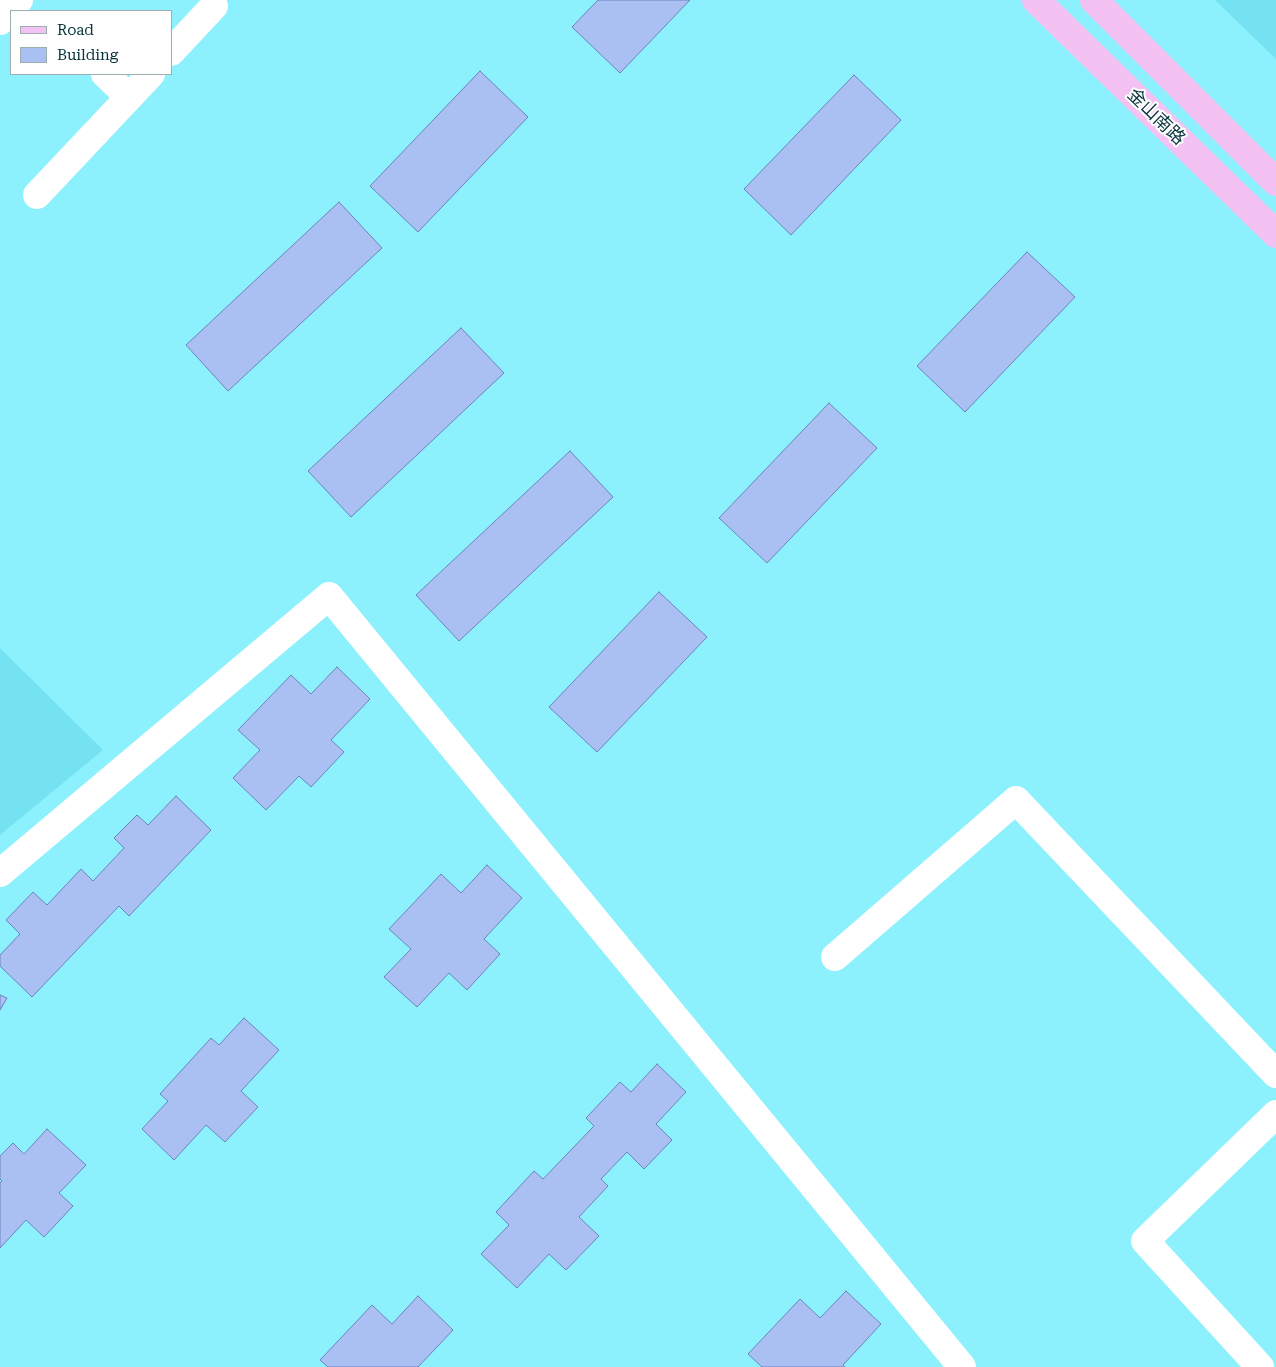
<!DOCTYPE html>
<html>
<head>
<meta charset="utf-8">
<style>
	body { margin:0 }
	#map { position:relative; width:1276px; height:1367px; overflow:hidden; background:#8df0fd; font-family:"Roboto Serif",serif }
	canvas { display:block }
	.legend { position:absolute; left:10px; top:10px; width:162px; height:65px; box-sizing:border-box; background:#fefefe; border:1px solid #9caeb0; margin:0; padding:6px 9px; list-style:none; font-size:15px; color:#08353b }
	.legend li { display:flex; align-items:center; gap:10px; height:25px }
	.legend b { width:25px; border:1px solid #9caeb0 }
</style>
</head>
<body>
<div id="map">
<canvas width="1276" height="1367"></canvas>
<ul class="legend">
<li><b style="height:6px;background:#f3c2f3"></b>Road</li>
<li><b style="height:14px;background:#aac0f3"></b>Building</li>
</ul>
</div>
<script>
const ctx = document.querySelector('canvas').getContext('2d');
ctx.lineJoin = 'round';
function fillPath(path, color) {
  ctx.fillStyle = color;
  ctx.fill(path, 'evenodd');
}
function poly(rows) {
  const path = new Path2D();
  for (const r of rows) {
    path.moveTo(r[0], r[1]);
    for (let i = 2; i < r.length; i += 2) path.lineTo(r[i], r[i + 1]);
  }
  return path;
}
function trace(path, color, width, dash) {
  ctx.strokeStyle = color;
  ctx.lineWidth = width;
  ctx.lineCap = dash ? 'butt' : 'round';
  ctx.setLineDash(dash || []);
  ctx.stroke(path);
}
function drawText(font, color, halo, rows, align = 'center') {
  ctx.font = font + ' "Roboto Serif","Noto Sans SC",serif';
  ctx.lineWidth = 4;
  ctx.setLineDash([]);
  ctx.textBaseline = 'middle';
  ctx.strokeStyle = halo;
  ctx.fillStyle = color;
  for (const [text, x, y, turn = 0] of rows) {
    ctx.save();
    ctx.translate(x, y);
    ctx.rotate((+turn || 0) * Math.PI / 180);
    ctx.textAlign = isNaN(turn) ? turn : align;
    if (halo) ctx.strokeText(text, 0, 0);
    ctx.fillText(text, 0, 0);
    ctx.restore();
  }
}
fillPath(poly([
	[1215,0,1276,0,1276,59],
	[0,648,103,750,0,835]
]), '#74e2f0');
const building = poly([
	[598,0,690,0,620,73,572,27,598,0],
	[480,71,528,117,418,232,370,186,480,71],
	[854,75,901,120,791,235,744,189,854,75],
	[339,202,382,248,228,391,186,345,339,202],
	[1027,252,1075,297,965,412,917,366,1027,252],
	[461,328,504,373,351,517,308,471,461,328],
	[829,403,877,448,767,563,719,518,829,403],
	[570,451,613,497,459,641,416,595,570,451],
	[659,592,707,637,597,752,549,707,659,592],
	[337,667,370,699,331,740,344,752,311,787,299,776,266,810,233,778,260,750,238,730,291,675,311,694,337,667],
	[176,796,211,830,129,916,119,906,32,997,0,966,0,955,20,934,6,920,33,892,47,905,81,869,93,881,124,848,114,838,137,815,148,825,176,796],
	[487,865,522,898,484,939,500,954,467,990,449,973,417,1007,384,977,411,949,389,929,441,874,461,893,487,865],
	[0,995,7,998,0,1010,0,995],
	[244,1018,279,1050,241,1091,258,1107,225,1142,206,1125,174,1160,142,1129,168,1101,160,1094,211,1038,219,1045,244,1018],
	[657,1064,686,1092,656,1124,672,1140,644,1169,627,1152,601,1179,608,1186,579,1217,599,1236,566,1270,549,1254,517,1288,481,1254,509,1225,496,1212,534,1171,543,1179,594,1126,586,1118,620,1082,631,1092,657,1064],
	[47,1129,86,1165,59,1193,73,1206,44,1237,26,1220,0,1248,0,1183,2,1181,0,1179,0,1156,13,1143,24,1154,47,1129],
	[846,1291,881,1324,843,1365,845,1367,762,1367,748,1354,800,1299,820,1318,846,1291],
	[418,1296,453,1330,418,1367,328,1367,320,1360,372,1305,392,1324,418,1296]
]);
fillPath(building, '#aac0f3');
trace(building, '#6b83be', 1);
trace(poly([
	[0,21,19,0],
	[171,52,214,6],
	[105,74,129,97],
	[37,195,151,74],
	[0,873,329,596,962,1367],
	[835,957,1016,800,1276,1074],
	[1260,1367,1145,1241,1276,1114]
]), '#fff', 28);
trace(poly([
	[1036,0,1276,234],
	[1094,0,1276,182]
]), '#f3c2f3', 28);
drawText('18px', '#08353b', '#fefefe', [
	["金山南路",1156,117,44]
]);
</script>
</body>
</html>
